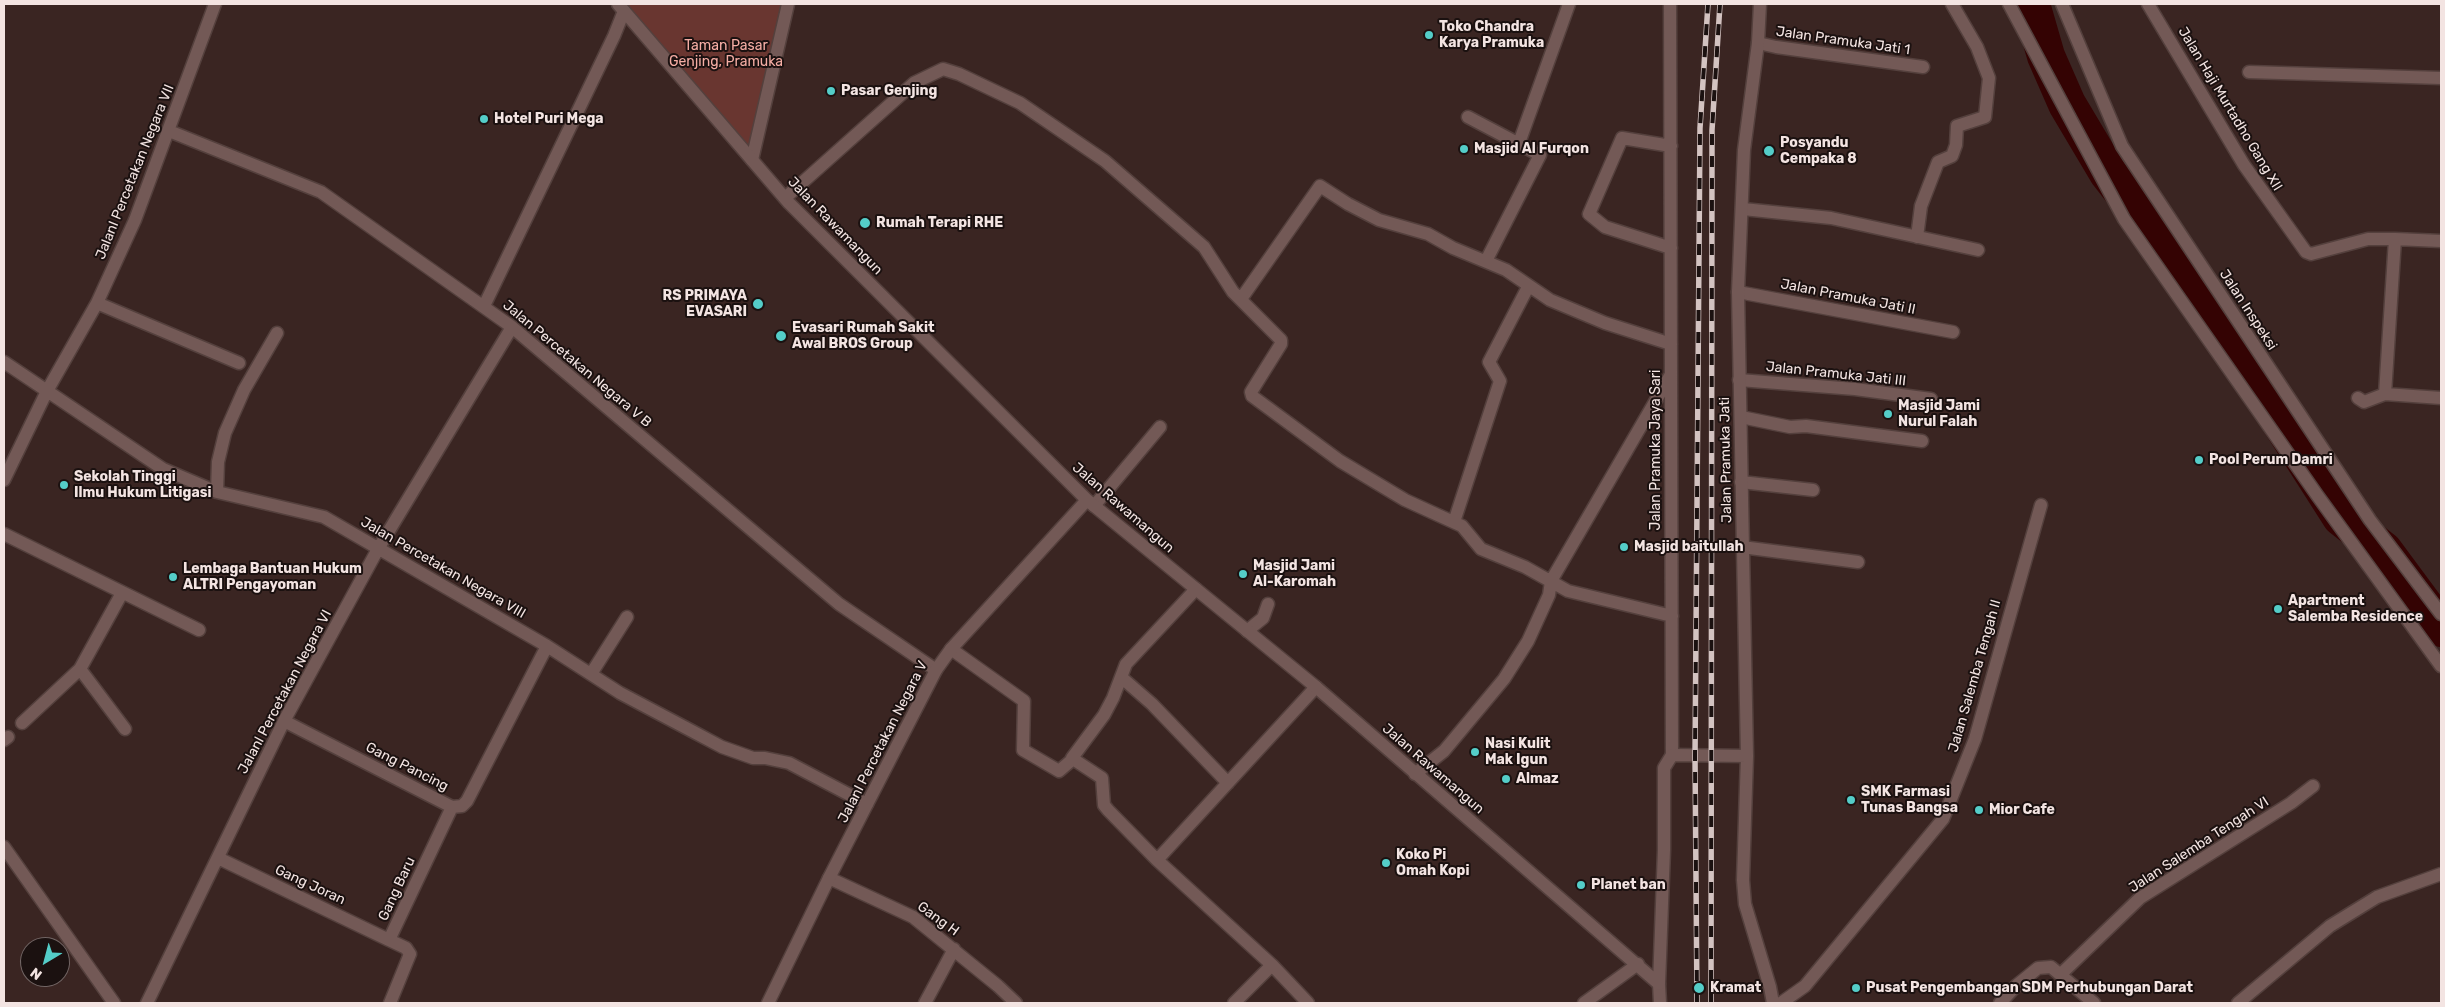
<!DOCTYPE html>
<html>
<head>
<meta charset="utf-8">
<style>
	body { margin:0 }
	#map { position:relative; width:2445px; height:1007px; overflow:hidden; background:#3a2522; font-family:Rubik,sans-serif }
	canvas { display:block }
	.frame { position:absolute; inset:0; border:5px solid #f3e4e2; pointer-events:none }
	.north { position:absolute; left:20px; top:937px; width:50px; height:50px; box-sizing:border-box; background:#1b1110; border:1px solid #716564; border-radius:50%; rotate:217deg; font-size:14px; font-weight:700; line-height:20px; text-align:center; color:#f3e4e2 }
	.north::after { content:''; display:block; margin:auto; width:18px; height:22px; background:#54cdc8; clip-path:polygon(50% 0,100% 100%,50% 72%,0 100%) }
</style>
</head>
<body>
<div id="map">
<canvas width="2445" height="1007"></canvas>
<div class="frame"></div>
<div class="north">N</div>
</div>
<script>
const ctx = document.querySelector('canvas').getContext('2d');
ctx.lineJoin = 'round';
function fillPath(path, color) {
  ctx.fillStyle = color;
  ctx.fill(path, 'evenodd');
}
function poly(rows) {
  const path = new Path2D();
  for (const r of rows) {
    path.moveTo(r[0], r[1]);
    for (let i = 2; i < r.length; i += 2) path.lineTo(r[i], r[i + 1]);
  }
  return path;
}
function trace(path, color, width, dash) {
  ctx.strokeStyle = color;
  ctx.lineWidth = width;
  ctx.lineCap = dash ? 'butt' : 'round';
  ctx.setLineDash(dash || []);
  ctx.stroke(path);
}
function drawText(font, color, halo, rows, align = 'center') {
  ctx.font = font + ' Rubik,sans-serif';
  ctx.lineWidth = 4;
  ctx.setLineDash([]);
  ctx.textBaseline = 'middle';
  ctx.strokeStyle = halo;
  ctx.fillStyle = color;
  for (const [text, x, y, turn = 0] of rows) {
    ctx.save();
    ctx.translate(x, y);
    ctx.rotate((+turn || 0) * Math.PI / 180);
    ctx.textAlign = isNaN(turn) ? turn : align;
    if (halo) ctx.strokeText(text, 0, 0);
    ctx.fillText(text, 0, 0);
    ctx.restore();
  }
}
fillPath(poly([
	[618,4,789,4,752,160]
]), '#693630');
trace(poly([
	[2031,4,2046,56,2067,104,2108,173,2148,224,2221,329,2341,517,2384,551,2441,628]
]), '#340303', 38);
const minor = poly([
	[1670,4,1672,755],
	[2009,4,2124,219,2317,495,2441,666],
	[2062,4,2122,146,2370,520,2441,614],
	[2148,4,2244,165,2306,252,2311,254,2368,239,2395,239],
	[1758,43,1776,47,1923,67],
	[2249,72,2441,78],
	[1468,117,1540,155,1486,261],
	[169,131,321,192,512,327,839,604,936,670],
	[1519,143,1569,4],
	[1671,146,1622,138,1589,214,1605,227,1671,248],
	[752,160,788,4],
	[785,198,914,83,943,69,959,74,1020,103,1105,161,1204,247,1233,292,1281,340,1281,344,1251,392,1252,396,1340,461,1405,500,1462,526,1481,549,1525,567,1568,591,1672,616],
	[1743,209,1831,218,1978,250],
	[1917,237,1921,206,1938,162,1952,156,1956,145,1957,126,1985,117,1989,78,1977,47,1952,4],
	[1738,292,1953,332],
	[1241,299,1320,186,1348,204,1379,220,1428,234,1453,248,1506,270,1550,300,1605,323,1671,344],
	[97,303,239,363],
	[484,306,614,36,624,11],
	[4,362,163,469,217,492,324,517,547,646,620,693,690,730,722,747,753,758,765,758,789,763,867,804],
	[1739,380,1855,389,1931,399],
	[2385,394,2395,239,2441,241],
	[2358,398,2364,402,2385,394,2441,398],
	[1741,417,1790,427,1806,426,1922,441],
	[4,480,47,391,97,303,135,220,215,4],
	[1741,482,1813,490],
	[217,492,218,462,225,433,244,390,277,333],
	[1094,506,1160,427],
	[1454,522,1500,381,1489,362,1528,287],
	[4,534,199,630],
	[1742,547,1858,562],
	[1247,631,1263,618,1268,604],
	[951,649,1024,701,1023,750,1059,771,1073,759,1102,778,1104,805,1108,810,1157,860,1272,965,1308,1003],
	[80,669,125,729],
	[591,674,627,617],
	[1121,677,1152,704,1228,783],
	[284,721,452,807,462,806,467,801,547,646],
	[22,723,80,669,122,593],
	[4,740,8,737],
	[1072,758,1104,715,1113,698,1126,664,1196,589],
	[1415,774,1444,751,1504,679,1528,641,1549,595,1551,581,1670,376],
	[4,847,114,1003],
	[218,858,389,940],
	[1157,860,1316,687],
	[829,878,913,917,998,986,1016,1003],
	[2061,974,2140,898,2291,803,2313,786],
	[1659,984,1660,1003],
	[147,1003,284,721,378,549,512,327],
	[390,1003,410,954,406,948,389,940,452,807],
	[925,1003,954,949],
	[1234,1003,1272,965],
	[1584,1003,1638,964],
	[1781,1003,1805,986,1943,819,1975,739,2041,505],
	[2000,1003,2017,985,2038,968,2051,967,2094,1003],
	[2238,1003,2330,926,2377,897,2441,874]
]);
const tertiary = poly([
	[618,4,789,203,1087,500,1316,687,1659,984],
	[1760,4,1758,43,1744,150,1738,292,1747,756,1743,880,1745,904,1770,987,1773,1003],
	[1659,984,1664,850,1664,768,1672,755,1747,756],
	[768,1003,829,878,936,670,951,649,1087,500]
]);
trace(minor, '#54403d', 15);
trace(tertiary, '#54403d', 15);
trace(minor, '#735956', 12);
trace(tertiary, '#735956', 12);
const rail = poly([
	[1697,1003,1695,756,1700,128,1708,4],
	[1711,1003,1712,130,1720,4]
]);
trace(rail, '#d3c3c1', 5.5);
trace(rail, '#1b1110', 4, [11]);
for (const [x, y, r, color] of [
	[1429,35,5,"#54cdc8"],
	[831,91,5,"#54cdc8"],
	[484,119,5,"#54cdc8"],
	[1464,149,5,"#54cdc8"],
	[1769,151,6,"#54cdc8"],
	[865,223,6,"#54cdc8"],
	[758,304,6,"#54cdc8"],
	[781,336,6,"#54cdc8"],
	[1888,414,5,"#54cdc8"],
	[2199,460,5,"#54cdc8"],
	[64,485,5,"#54cdc8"],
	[1624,547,5,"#54cdc8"],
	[1243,574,5,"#54cdc8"],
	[173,577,5,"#54cdc8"],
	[2278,609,5,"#54cdc8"],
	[1475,752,5,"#54cdc8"],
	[1506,779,5,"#54cdc8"],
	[1851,800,5,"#54cdc8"],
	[1979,810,5,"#54cdc8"],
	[1386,863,5,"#54cdc8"],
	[1581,885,5,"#54cdc8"],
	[1699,988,6,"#54cdc8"],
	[1856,988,5,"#54cdc8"]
]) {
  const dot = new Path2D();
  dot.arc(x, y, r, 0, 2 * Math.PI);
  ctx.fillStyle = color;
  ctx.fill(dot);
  trace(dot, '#1b1110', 2);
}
drawText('bold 14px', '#f3e4e2', '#1b1110', [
	["Toko Chandra",1439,27],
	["Karya Pramuka",1439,43],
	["Pasar Genjing",841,91],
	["Hotel Puri Mega",494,119],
	["Posyandu",1780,143],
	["Cempaka 8",1780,159],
	["Masjid Al Furqon",1474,149],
	["Rumah Terapi RHE",876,223],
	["RS PRIMAYA",747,296,"right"],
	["EVASARI",747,312,"right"],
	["Evasari Rumah Sakit",792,328],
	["Awal BROS Group",792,344],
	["Masjid Jami",1898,406],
	["Nurul Falah",1898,422],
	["Pool Perum Damri",2209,460],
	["Sekolah Tinggi",74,477],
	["Ilmu Hukum Litigasi",74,493],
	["Masjid baitullah",1634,547],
	["Masjid Jami",1253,566],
	["Al-Karomah",1253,582],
	["Lembaga Bantuan Hukum",183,569],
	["ALTRI Pengayoman",183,585],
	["Apartment",2288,601],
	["Salemba Residence",2288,617],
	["Nasi Kulit",1485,744],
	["Mak Igun",1485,760],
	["Almaz",1516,779],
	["SMK Farmasi",1861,792],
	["Tunas Bangsa",1861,808],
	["Mior Cafe",1989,810],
	["Koko Pi",1396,855],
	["Omah Kopi",1396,871],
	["Planet ban",1591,885],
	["Kramat",1710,988],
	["Pusat Pengembangan SDM Perhubungan Darat",1866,988]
], 'left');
drawText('14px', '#f3e4e2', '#1b1110', [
	["Jalan Pramuka Jati 1",1843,41,8],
	["Jalan Haji Murtadho Gang XII",2230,109,59],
	["Jalanl Percetakan Negara VII",135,172,-68],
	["Jalan Rawamangun",835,226,46],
	["Jalan Pramuka Jati II",1848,297,11],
	["Jalan Inspeksi",2248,310,57],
	["Jalan Percetakan Negara V B",577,364,40],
	["Jalan Pramuka Jati III",1836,374,6],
	["Jalan Pramuka Jaya Sari",1656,450,-90],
	["Jalan Pramuka Jati",1726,460,-91],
	["Jalan Rawamangun",1123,508,41],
	["Jalan Percetakan Negara VIII",443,568,30],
	["Jalan Salemba Tengah II",1975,676,-74],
	["Jalanl Percetakan Negara VI",285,692,-62],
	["Jalanl Percetakan Negara V",883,742,-63],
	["Gang Pancing",407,767,27],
	["Jalan Rawamangun",1433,769,41],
	["Jalan Salemba Tengah VI",2199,845,-33],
	["Gang Joran",310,885,25],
	["Gang Baru",397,889,-65],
	["Gang H",938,919,36]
]);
drawText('14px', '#f5ada4', '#1b1110', [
	["Taman Pasar",726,46],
	["Genjing, Pramuka",726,62]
]);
</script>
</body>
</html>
